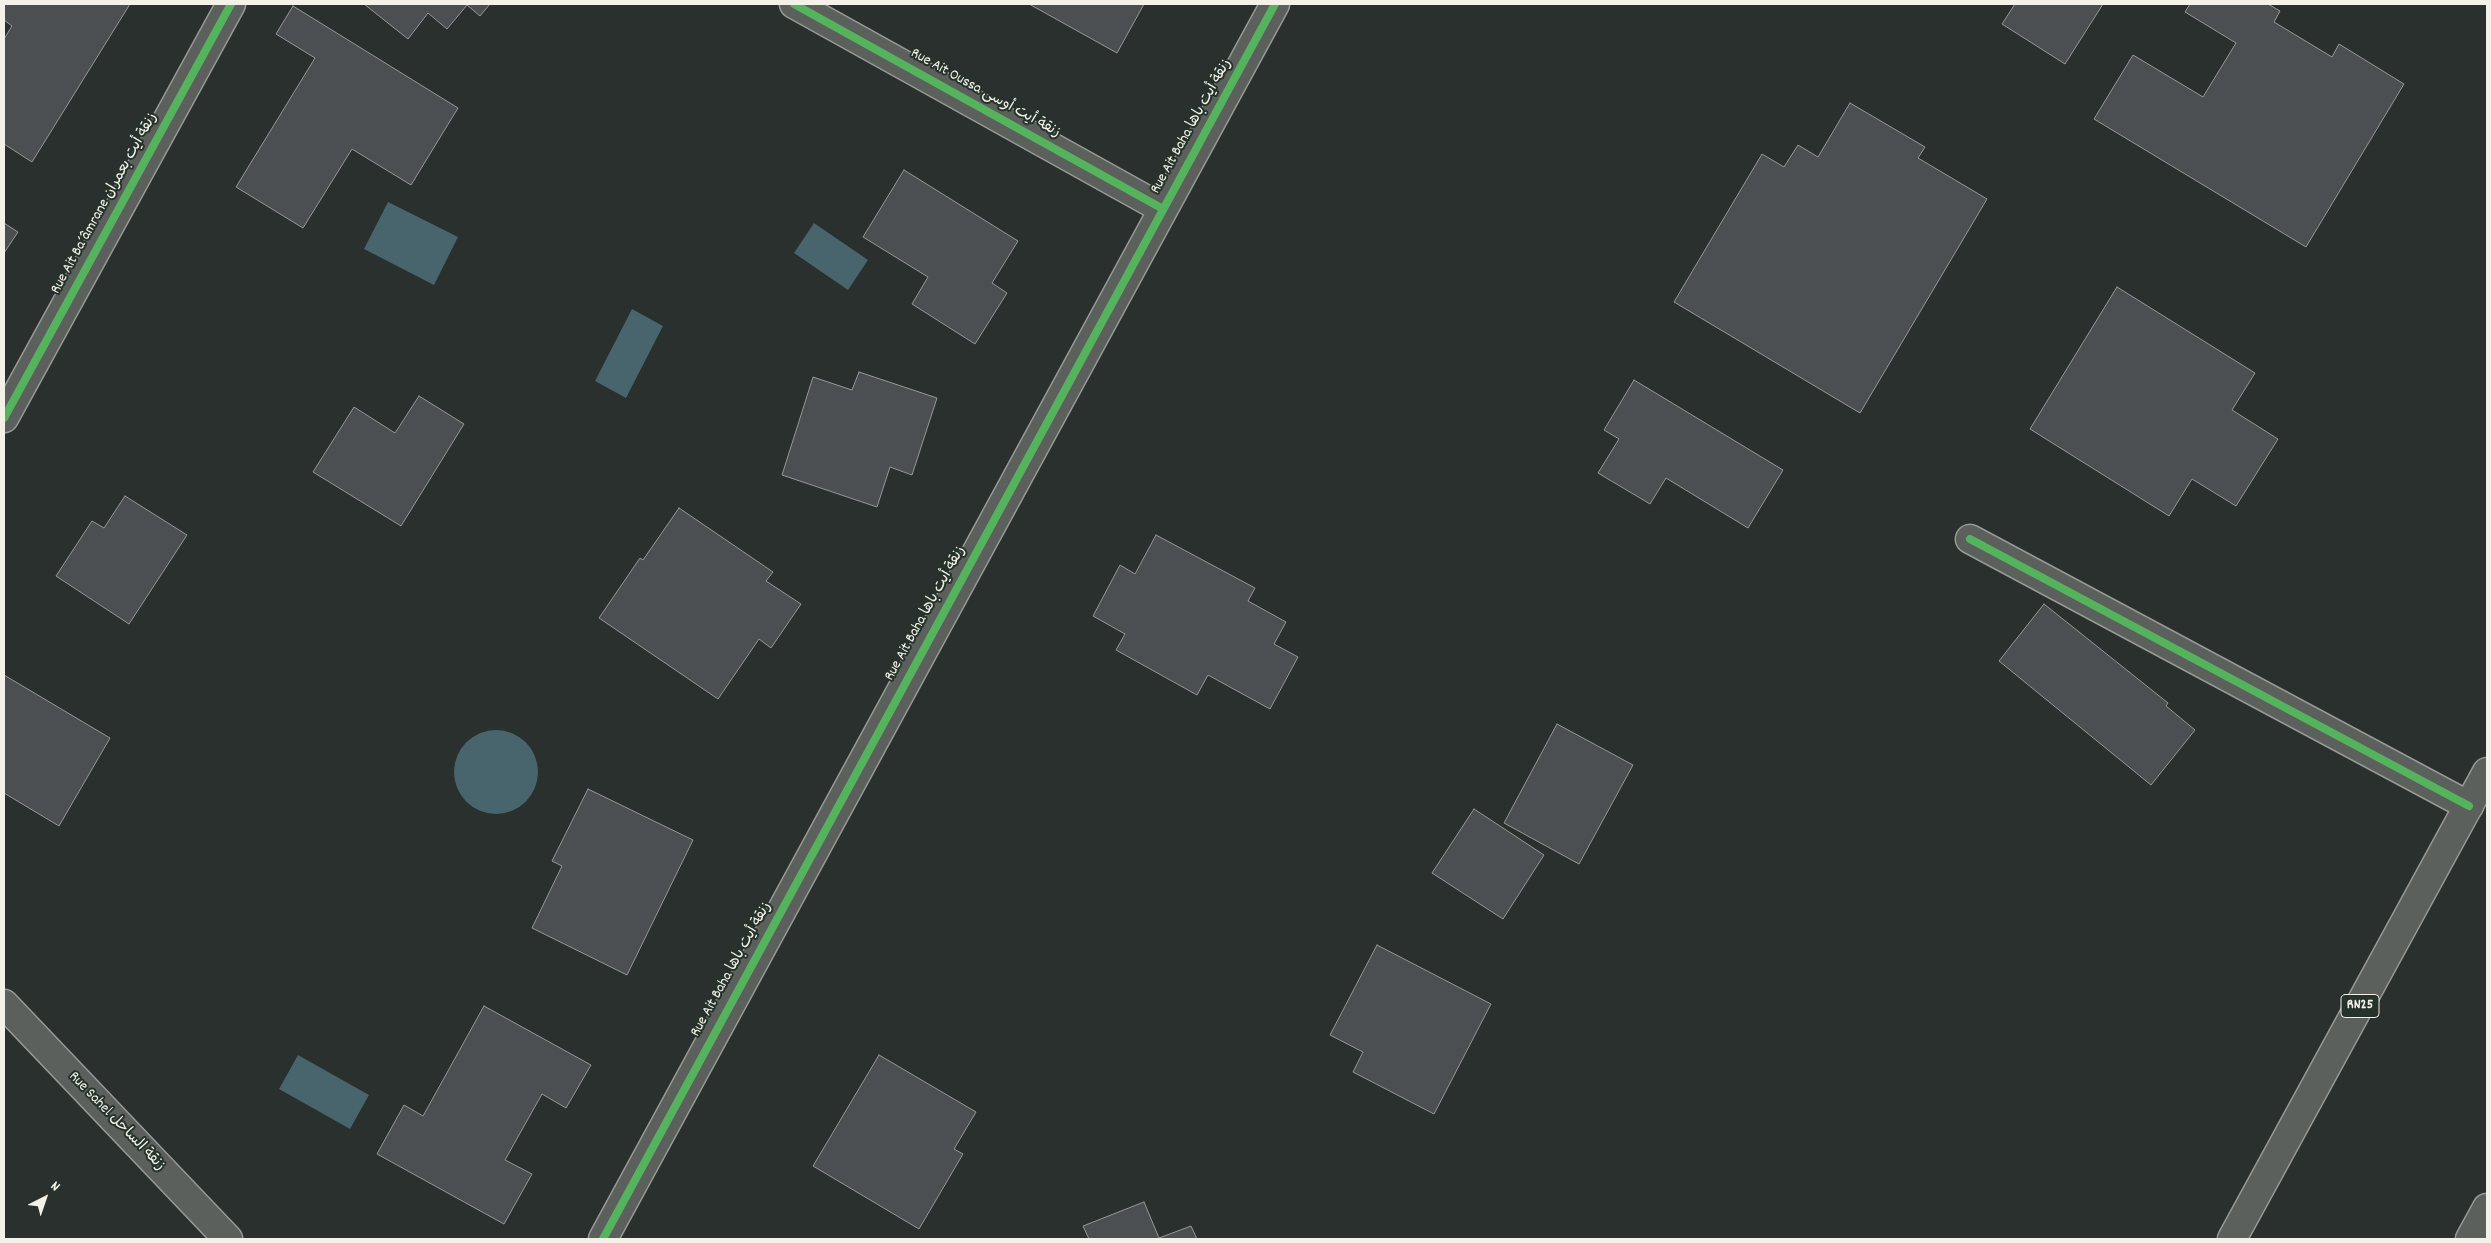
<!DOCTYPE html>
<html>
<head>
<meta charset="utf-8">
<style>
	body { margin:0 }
	#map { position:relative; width:2491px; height:1243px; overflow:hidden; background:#29302d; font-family:Dekko,sans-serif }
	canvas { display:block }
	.frame { position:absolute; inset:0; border:5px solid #f4f1e8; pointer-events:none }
	.north { position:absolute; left:20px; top:1173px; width:50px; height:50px; -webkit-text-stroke:4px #26332d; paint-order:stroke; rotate:41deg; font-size:14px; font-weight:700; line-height:20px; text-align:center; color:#f4f1e8 }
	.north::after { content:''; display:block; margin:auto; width:18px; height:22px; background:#f4f1e8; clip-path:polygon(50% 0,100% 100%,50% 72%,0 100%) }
</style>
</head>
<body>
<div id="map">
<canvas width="2491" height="1243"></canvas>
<div class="frame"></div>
<div class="north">N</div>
</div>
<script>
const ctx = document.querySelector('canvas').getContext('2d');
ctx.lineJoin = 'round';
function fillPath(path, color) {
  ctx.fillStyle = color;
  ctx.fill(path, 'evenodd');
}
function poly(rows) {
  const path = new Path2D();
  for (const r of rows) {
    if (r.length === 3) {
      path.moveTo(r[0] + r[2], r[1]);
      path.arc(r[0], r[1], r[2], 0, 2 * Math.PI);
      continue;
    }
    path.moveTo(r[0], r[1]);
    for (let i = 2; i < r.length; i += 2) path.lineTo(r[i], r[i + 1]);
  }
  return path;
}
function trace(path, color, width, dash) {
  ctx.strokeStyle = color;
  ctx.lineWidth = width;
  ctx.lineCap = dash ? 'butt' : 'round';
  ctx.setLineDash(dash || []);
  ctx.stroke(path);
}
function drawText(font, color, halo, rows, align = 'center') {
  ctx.font = font + ' Dekko,"Playpen Sans Arabic",sans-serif';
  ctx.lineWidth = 4;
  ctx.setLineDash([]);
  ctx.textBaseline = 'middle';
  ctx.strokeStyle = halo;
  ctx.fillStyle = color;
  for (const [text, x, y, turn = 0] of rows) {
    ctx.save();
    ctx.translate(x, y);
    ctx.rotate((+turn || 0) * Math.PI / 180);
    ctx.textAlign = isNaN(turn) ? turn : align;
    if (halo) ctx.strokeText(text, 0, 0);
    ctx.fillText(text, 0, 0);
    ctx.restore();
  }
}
fillPath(poly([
	[388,202,458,237,434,285,364,249],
	[814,223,868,260,848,290,794,253],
	[632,309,663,326,626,398,595,381],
	[496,772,42],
	[298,1055,369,1095,350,1129,279,1089]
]), '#48646c');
const building = poly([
	[4,4,130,4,32,162,4,144,4,39,12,26,4,20,4,4],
	[364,4,490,4,480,16,467,5,447,29,428,13,408,39,364,4],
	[1029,4,1144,4,1117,53,1029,4],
	[2015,4,2103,4,2065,64,2002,24,2015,4],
	[2190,4,2268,4,2280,11,2274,22,2332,57,2339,44,2404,84,2306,247,2094,119,2133,55,2203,97,2236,43,2185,12,2190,4],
	[293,6,458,108,411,185,352,149,303,228,236,187,315,58,276,34,293,6],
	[1850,103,1925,147,1918,158,1987,199,1860,413,1674,302,1762,154,1784,167,1798,145,1818,157,1850,103],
	[904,170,1018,241,992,283,1007,293,975,344,912,304,928,277,863,237,904,170],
	[4,223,18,232,4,253,4,223],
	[2117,287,2255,373,2232,410,2278,439,2236,506,2192,479,2169,516,2030,429,2117,287],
	[859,372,937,398,912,475,890,467,877,507,782,475,813,377,852,390,859,372],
	[1634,380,1783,470,1748,528,1666,478,1650,504,1598,473,1619,439,1604,430,1634,380],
	[419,396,464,424,401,526,313,472,354,407,395,433,419,396],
	[125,496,187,535,129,624,56,576,92,521,104,528,125,496],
	[679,508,773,572,766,581,801,604,771,648,759,639,718,699,599,618,640,558,643,560,679,508],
	[1156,535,1255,588,1248,601,1286,622,1274,644,1298,657,1270,709,1208,675,1197,695,1116,650,1125,634,1093,616,1120,565,1135,574,1156,535],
	[2044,604,2168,703,2166,706,2195,730,2151,785,1999,661,2044,604],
	[4,675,110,738,59,826,4,793,4,675],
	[1557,724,1633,765,1579,864,1504,823,1557,724],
	[588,789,693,840,627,975,532,928,562,866,552,861,588,789],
	[1474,809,1544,855,1503,919,1432,873,1474,809],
	[1377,945,1491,1004,1434,1114,1353,1072,1363,1052,1330,1035,1377,945],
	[484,1006,591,1065,566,1108,542,1094,505,1160,532,1174,504,1224,377,1154,404,1105,423,1116,484,1006],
	[879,1055,976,1112,954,1149,963,1154,919,1229,813,1166,879,1055],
	[1144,1202,1159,1238,1191,1226,1197,1239,1089,1239,1083,1226,1144,1202]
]);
fillPath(building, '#4c4f51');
trace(building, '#969996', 1);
const minor = poly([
	[794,4,1163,209],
	[4,418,231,4],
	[1970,539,2469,806],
	[4,1004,228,1239],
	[603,1239,1275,4],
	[2470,1239,2487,1208]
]);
const primary = poly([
	[2232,1239,2487,772]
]);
trace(minor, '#969996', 31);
trace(primary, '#969996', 31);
trace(minor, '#5c605c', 28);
trace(primary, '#5c605c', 28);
trace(poly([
	[794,4,1163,209],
	[4,418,231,4],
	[1970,539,2469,806],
	[603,1239,1275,4]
]), '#56b35d', 8);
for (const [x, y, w] of [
	[2360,1006,38]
]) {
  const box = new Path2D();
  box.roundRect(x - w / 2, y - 11.5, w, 23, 4);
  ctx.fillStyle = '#26332d';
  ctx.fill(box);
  trace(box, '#f4f1e8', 1);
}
drawText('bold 14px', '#f4f1e8', null, [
	["RN25",2360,1006]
]);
drawText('15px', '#f4f1e8', '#26332d', [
	["Rue Ait Oussa زنقة أيت أوسى",985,94,29],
	["Rue Ait Baha زنقة أيت باها",1192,127,-61],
	["Rue Ait Ba´âmrane زنقة أيت بعمران",105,204,-61],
	["Rue Ait Baha زنقة أيت باها",926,614,-61],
	["Rue Ait Baha زنقة أيت باها",732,970,-61],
	["Rue Sahel زنقة الساحل",116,1122,46]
]);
</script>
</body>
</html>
